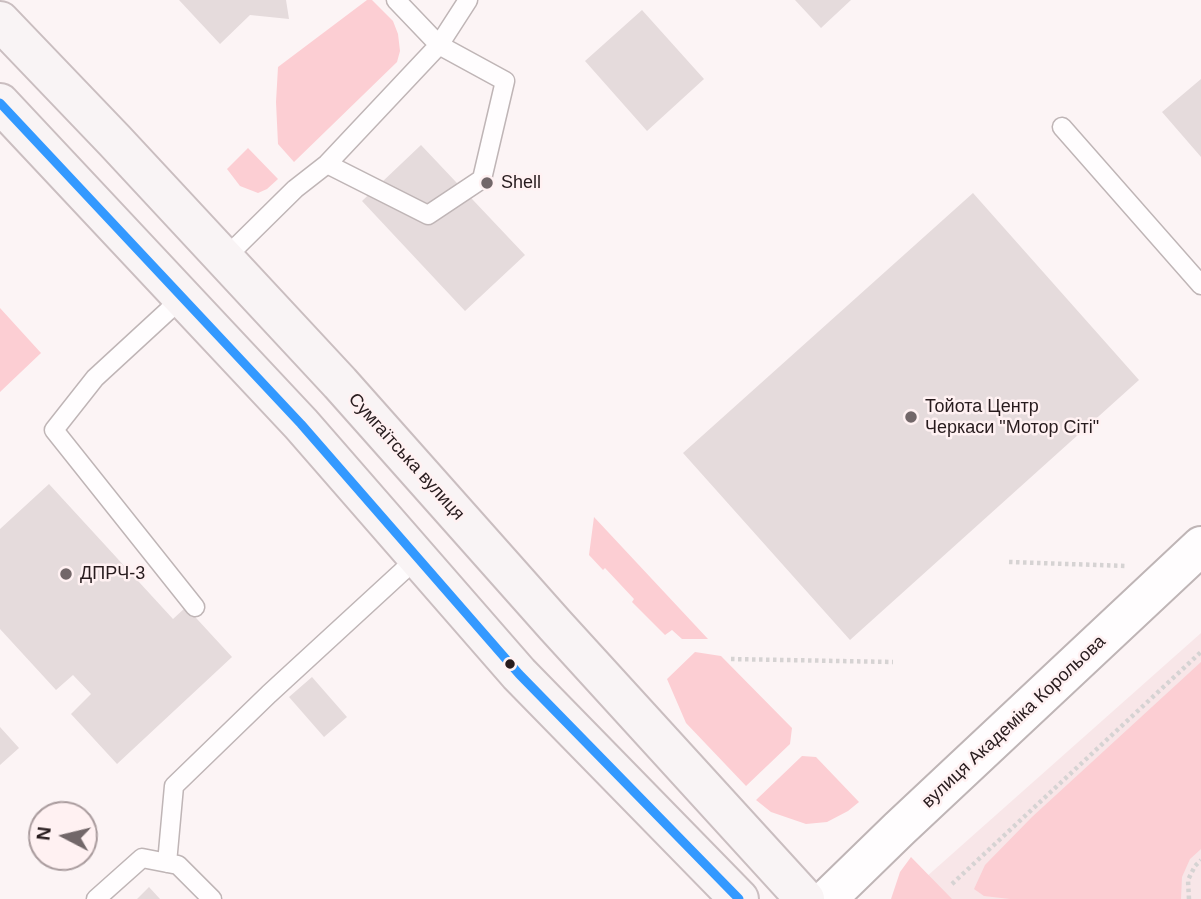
<!DOCTYPE html>
<html>
<head>
<meta charset="utf-8">
<style>
	body { margin:0 }
	#map { position:relative; width:1201px; height:899px; overflow:hidden; background:#fcf4f5; font-family:Helvetica,sans-serif }
	canvas { display:block }
	.north { position:absolute; left:28px; top:801px; width:70px; height:70px; box-sizing:border-box; background:#fff1f2; border:2px solid #a99b9d; border-radius:50%; rotate:277deg; font-size:19px; font-weight:700; line-height:28px; text-align:center; color:#271b1d }
	.north::after { content:''; display:block; margin:auto; width:24px; height:32px; background:#726769; clip-path:polygon(50% 0,100% 100%,50% 72%,0 100%) }
</style>
</head>
<body>
<div id="map">
<canvas width="1201" height="899"></canvas>
<div class="north">N</div>
</div>
<script>
const ctx = document.querySelector('canvas').getContext('2d');
ctx.lineJoin = 'round';
function fillPath(path, color) {
  ctx.fillStyle = color;
  ctx.fill(path, 'evenodd');
}
function poly(rows) {
  const path = new Path2D();
  for (const r of rows) {
    path.moveTo(r[0], r[1]);
    for (let i = 2; i < r.length; i += 2) path.lineTo(r[i], r[i + 1]);
  }
  return path;
}
function trace(path, color, width, dash) {
  ctx.strokeStyle = color;
  ctx.lineWidth = width;
  ctx.lineCap = dash ? 'butt' : 'round';
  ctx.setLineDash(dash || []);
  ctx.stroke(path);
}
function drawText(font, color, halo, rows, align = 'center') {
  ctx.font = font + ' Helvetica,sans-serif';
  ctx.lineWidth = 5;
  ctx.setLineDash([]);
  ctx.textBaseline = 'middle';
  ctx.strokeStyle = halo;
  ctx.fillStyle = color;
  for (const [text, x, y, turn = 0] of rows) {
    ctx.save();
    ctx.translate(x, y);
    ctx.rotate((+turn || 0) * Math.PI / 180);
    ctx.textAlign = isNaN(turn) ? turn : align;
    if (halo) ctx.strokeText(text, 0, 0);
    ctx.fillText(text, 0, 0);
    ctx.restore();
  }
}
fillPath(poly([
	[1201,633,1201,899,928,899,916,886]
]), '#f8e6e8');
fillPath(poly([
	[367,0,372,0,393,21,398,34,400,51,397,62,294,162,278,144,276,102,278,67],
	[248,148,278,179,267,189,258,193,240,186,227,169],
	[0,308,41,353,0,392],
	[594,517,708,639,682,639,672,630,665,635,632,602,634,599,605,568,603,570,589,555],
	[695,652,721,656,792,728,790,744,746,786,686,723,667,679],
	[1201,662,1201,849,1190,859,1182,877,1181,899,1010,899,984,896,974,889,985,865,1032,817],
	[802,756,816,757,859,802,848,811,827,822,806,824,771,812,756,800],
	[911,857,952,899,891,899,900,872]
]), '#fcced3');
fillPath(poly([
	[179,0,286,0,289,19,250,15,220,44],
	[795,0,851,0,821,28],
	[642,10,704,79,647,131,585,61],
	[1201,79,1201,157,1162,112],
	[421,145,525,255,465,311,362,201],
	[973,193,1139,380,850,640,683,453],
	[49,484,173,619,186,607,232,657,117,764,71,714,91,694,73,675,56,690,0,629,0,529],
	[312,677,347,717,324,737,289,697],
	[0,727,19,748,0,765],
	[149,887,160,899,137,899]
]), '#e5dbdc');
const service = poly([
	[1062,127,1201,285],
	[327,164,428,215,482,179,505,81,439,45,396,0],
	[225,258,295,189,327,164,439,45,468,0],
	[183,297,95,378,54,430,195,607],
	[167,863,174,786,269,694,417,558],
	[96,899,142,858,178,865,212,899]
]);
const tertiary = poly([
	[827,899,899,829,1201,546]
]);
const primary = poly([
	[0,21,115,141,340,383,555,625,805,899],
	[0,103,301,424,519,674,739,899]
]);
trace(service, '#bfb5b6', 21);
trace(tertiary, '#bfb5b6', 42);
trace(primary, '#cabec0', 42);
trace(poly([
	[1009,562,1127,566],
	[731,659,893,662],
	[952,884,1201,652],
	[1189,899,1188,880,1195,866,1201,860]
]), '#d6d3d3', 4.5, [3.5, 3.5]);
trace(service, '#fffdfe', 18);
trace(tertiary, '#fffdfe', 38);
trace(primary, '#f9f4f5', 38);
trace(poly([
	[0,103,301,424,519,674,739,899]
]), '#39f', 9);
for (const [x, y, r, color] of [
	[487,183,7,"#726769"],
	[911,417,7,"#726769"],
	[66,574,7,"#726769"],
	[510,664,6,"#271b1d"]
]) {
  const dot = new Path2D();
  dot.arc(x, y, r, 0, 2 * Math.PI);
  ctx.fillStyle = color;
  ctx.fill(dot);
  trace(dot, '#fff1f2', 2.5);
}
drawText('18px', '#271b1d', '#fff1f2', [
	["Shell",501,183],
	["Тойота Центр",925,407],
	["Черкаси \"Мотор Сіті\"",925,428],
	["ДПРЧ-3",80,574]
], 'left');
drawText('18px', '#271b1d', '#fff1f2', [
	["Сумгаїтська вулиця",406,457,48],
	["вулиця Академіка Корольова",1014,722,-43]
]);
</script>
</body>
</html>
